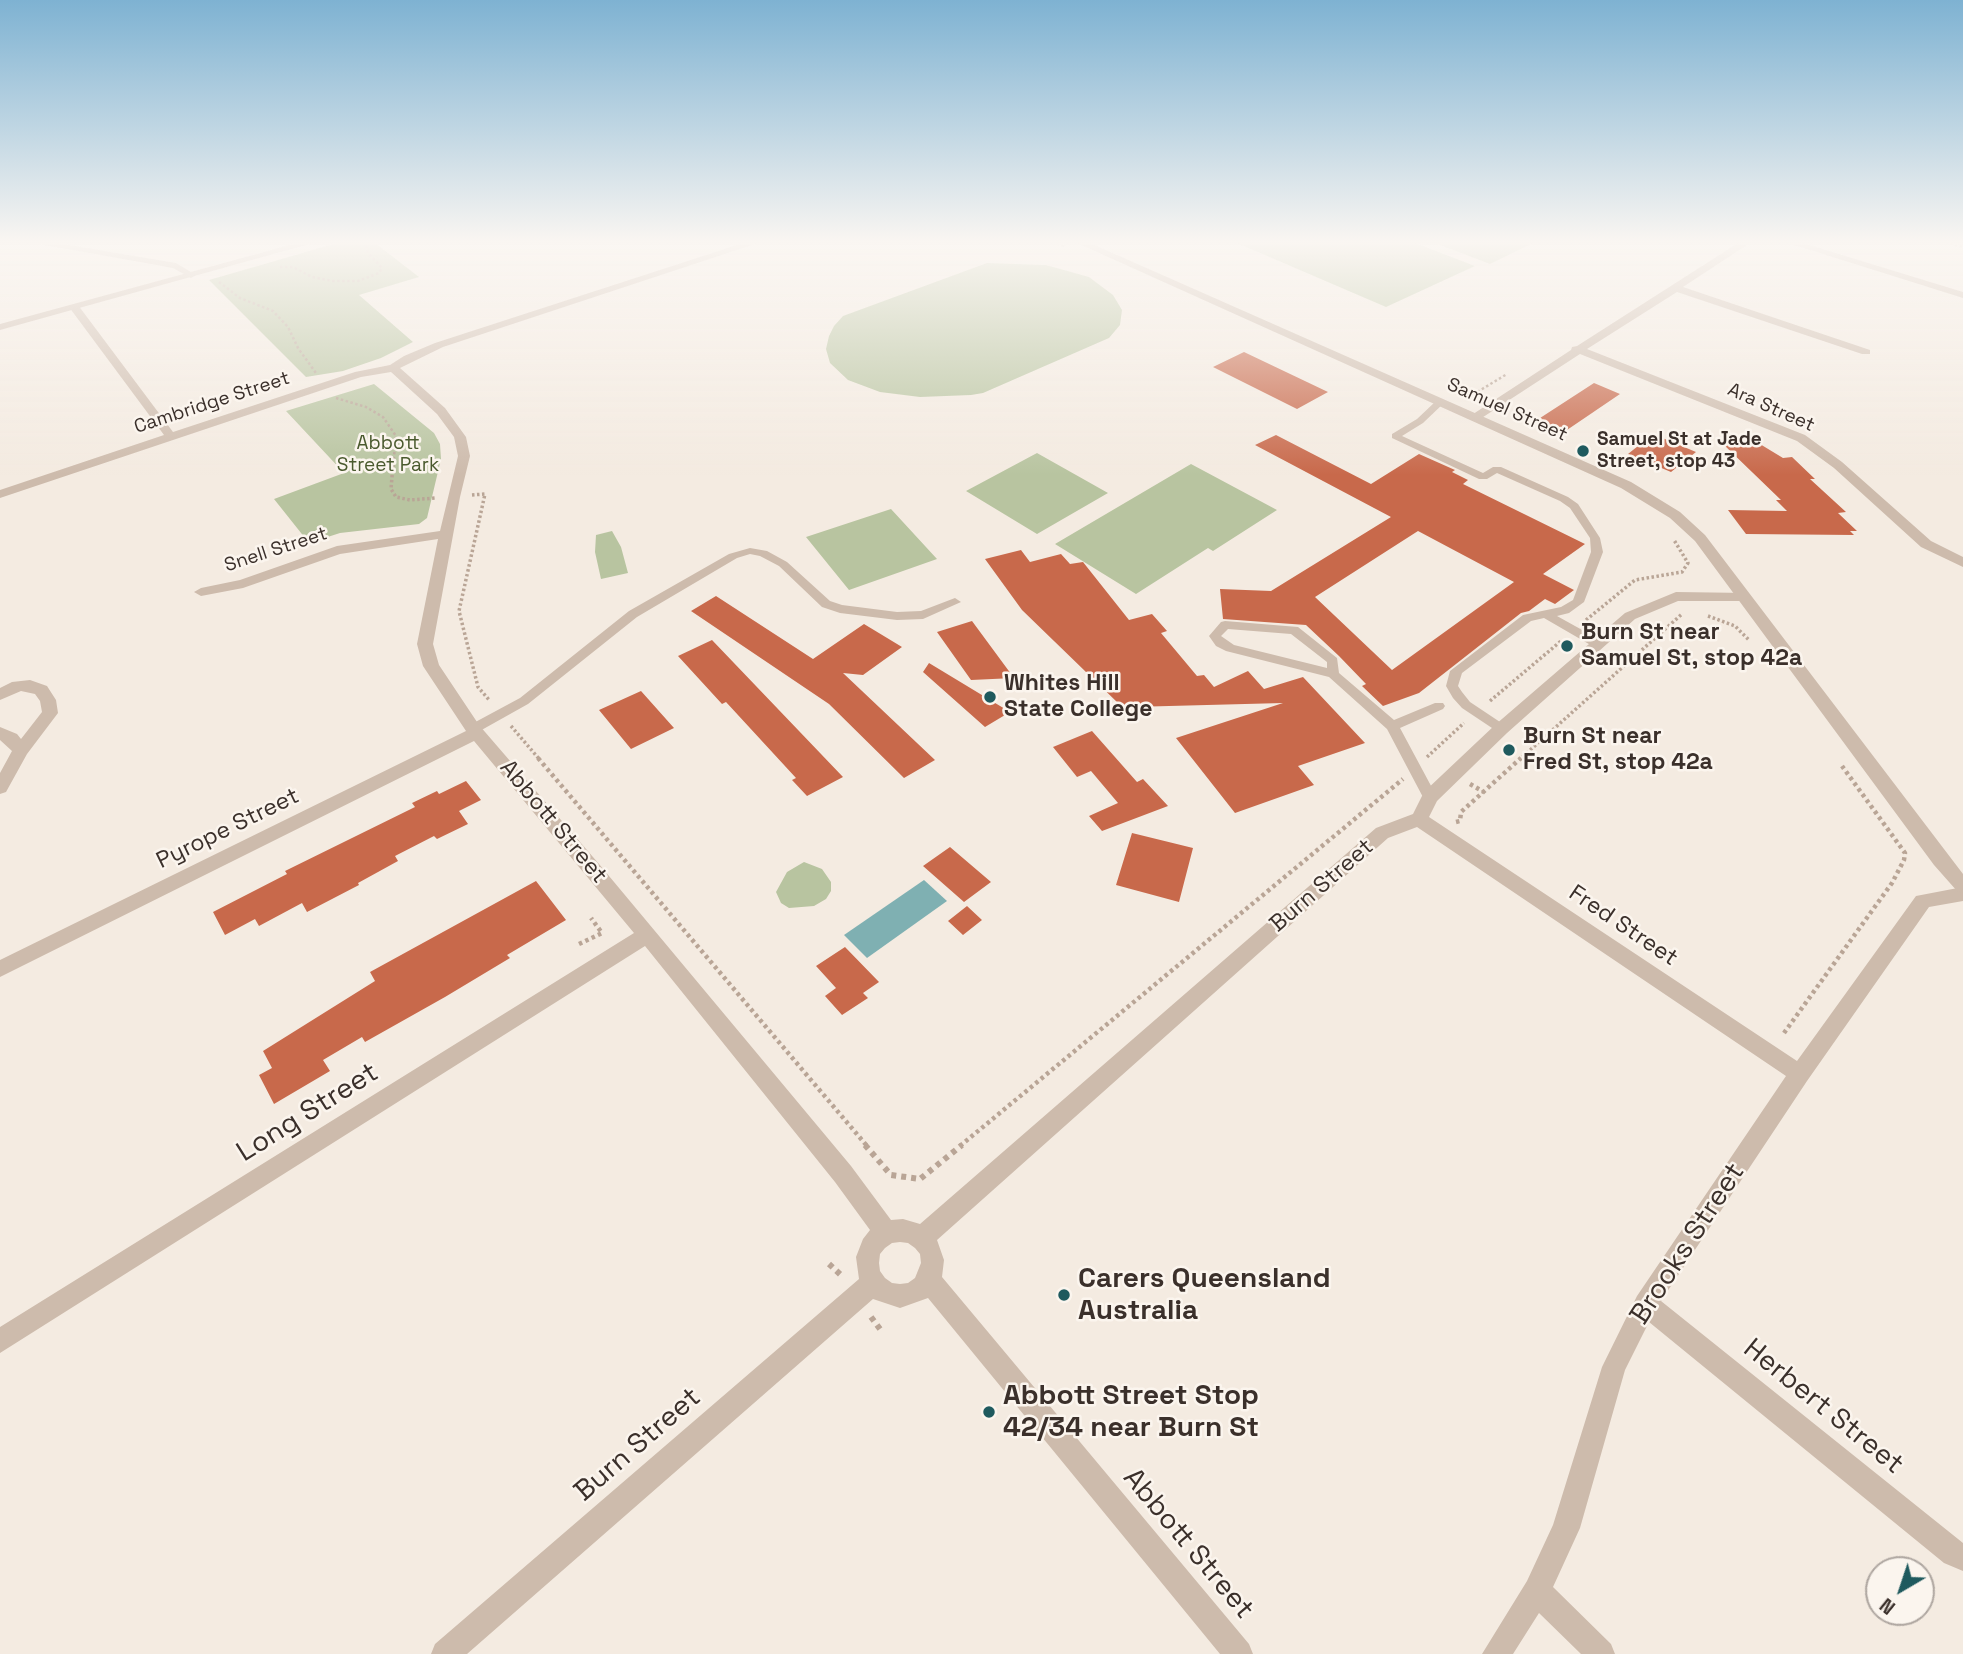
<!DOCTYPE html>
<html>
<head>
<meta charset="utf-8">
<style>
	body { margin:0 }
	#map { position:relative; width:1963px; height:1654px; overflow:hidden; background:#f4ebe1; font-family:"Space Grotesk",sans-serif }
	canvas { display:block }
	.north { position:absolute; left:1865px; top:1556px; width:70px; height:70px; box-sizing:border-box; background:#fbf5ee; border:2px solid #aea6a0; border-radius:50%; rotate:219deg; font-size:19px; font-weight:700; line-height:28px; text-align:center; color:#3b302b }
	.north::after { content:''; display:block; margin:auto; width:24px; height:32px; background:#1f5a5e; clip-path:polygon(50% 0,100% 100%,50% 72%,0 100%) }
</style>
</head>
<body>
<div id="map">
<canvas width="1963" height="1654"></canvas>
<div class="north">N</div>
</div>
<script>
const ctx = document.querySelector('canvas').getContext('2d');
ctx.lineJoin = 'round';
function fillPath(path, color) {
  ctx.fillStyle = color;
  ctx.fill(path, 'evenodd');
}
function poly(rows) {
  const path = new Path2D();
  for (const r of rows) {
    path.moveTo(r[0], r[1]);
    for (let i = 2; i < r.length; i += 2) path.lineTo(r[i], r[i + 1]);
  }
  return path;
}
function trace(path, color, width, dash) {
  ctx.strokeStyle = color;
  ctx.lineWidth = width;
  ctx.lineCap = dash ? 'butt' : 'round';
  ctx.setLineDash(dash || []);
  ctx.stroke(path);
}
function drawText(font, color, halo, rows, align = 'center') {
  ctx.font = font + ' "Space Grotesk",sans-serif';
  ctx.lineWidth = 5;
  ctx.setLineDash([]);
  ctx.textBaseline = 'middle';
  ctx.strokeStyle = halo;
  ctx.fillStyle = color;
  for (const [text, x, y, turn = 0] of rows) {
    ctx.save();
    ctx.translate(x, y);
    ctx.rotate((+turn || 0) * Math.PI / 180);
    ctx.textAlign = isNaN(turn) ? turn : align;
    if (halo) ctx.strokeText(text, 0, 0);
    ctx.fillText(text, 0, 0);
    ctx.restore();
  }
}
fillPath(poly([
	[337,243,375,243,419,277,359,295,413,342,381,358,343,371,306,377,209,280],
	[1237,243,1415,243,1475,266,1386,307],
	[1435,243,1533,243,1490,264],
	[987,263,1046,265,1089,277,1113,295,1122,310,1120,325,1109,338,983,393,971,395,920,397,880,392,848,380,830,363,826,349,829,336,834,326,843,316],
	[374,384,434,433,440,444,441,459,427,518,419,524,340,533,309,543,274,499,344,473,286,411],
	[1037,453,1108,493,1037,534,966,491],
	[1191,464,1277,510,1213,551,1208,548,1136,594,1055,544],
	[891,509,937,559,849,590,806,537],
	[612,531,621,547,628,573,601,579,595,552,596,535],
	[804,862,822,869,831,882,831,891,826,899,814,906,789,908,781,903,776,892,787,872]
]), '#b8c4a0');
fillPath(poly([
	[924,880,947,901,867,958,844,935]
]), '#7fb0b2');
fillPath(poly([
	[1244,352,1328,392,1297,409,1213,367],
	[1594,383,1620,394,1564,432,1537,420],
	[1653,434,1696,452,1671,472,1628,454],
	[1276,435,1371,484,1419,454,1455,470,1452,472,1468,480,1463,484,1585,544,1543,574,1574,590,1555,604,1545,599,1529,611,1521,613,1419,693,1383,706,1362,686,1366,684,1339,656,1306,625,1223,619,1220,589,1271,591,1391,517,1255,445],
	[1418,531,1514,582,1392,670,1315,597],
	[1750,438,1783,458,1792,457,1815,479,1810,479,1846,512,1838,513,1857,531,1850,531,1854,535,1746,534,1728,510,1787,511,1776,500,1781,500,1724,445],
	[1021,550,1030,562,1061,554,1070,564,1083,562,1129,620,1152,614,1167,631,1161,633,1197,676,1204,675,1214,687,1248,671,1264,689,1303,677,1365,743,1298,766,1314,785,1235,813,1176,738,1283,703,1131,707,1118,703,1022,610,985,559],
	[716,596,813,659,864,624,902,647,863,675,843,673,935,760,904,778,829,704,691,611],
	[972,621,1014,678,971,680,937,632],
	[712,640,843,777,807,796,792,780,796,778,726,702,722,704,678,656],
	[929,663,1010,712,985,727,923,672],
	[641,691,674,728,631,749,599,710],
	[1092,731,1137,782,1143,779,1168,806,1102,831,1089,816,1118,803,1091,771,1077,777,1053,747],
	[466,781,481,800,459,811,468,824,437,839,434,836,395,856,398,861,358,883,359,885,307,912,302,903,259,926,255,919,225,935,213,912,287,874,285,871,415,807,412,803,437,791,439,794],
	[1132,833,1193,848,1179,902,1116,885],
	[950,847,991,882,964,902,923,866],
	[536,881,566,920,507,955,510,958,445,997,365,1042,362,1037,323,1060,330,1071,274,1104,259,1075,272,1068,263,1051,375,981,370,972],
	[967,906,982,920,963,935,948,921],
	[845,947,879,982,863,993,868,998,842,1015,825,996,836,988,816,966]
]), '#c8694b');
trace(poly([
	[1057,243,1066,247],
	[1950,243,1963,247],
	[280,267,293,267,312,277,333,281,358,281,379,273,382,268,368,253,365,243],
	[219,282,240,298,273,311,288,327,298,348,316,373],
	[1469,397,1507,374],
	[336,398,366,407,383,417,396,436,393,467]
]), '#b9a596', 2.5, [2.5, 2.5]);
trace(poly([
	[393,465,391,489,396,497,410,500,435,498],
	[472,495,485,494,459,611,478,687,490,701],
	[1708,616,1735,626,1750,641],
	[1586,620,1635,580,1682,572,1688,563,1674,540],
	[1490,701,1561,641],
	[511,726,540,760],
	[1427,757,1464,723],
	[1519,760,1682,614]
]), '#b9a596', 3.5, [2.5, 2.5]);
trace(poly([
	[538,758,867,1146],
	[1470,784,1484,792],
	[1456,822,1460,821,1461,812,1521,758],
	[579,944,602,933,591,918],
	[1784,1033,1892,883,1904,860,1905,853,1842,766],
	[960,1146,1403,779]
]), '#b9a596', 4.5, [3.5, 3.5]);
trace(poly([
	[865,1145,891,1175,920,1179,962,1145],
	[829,1264,842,1276],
	[871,1317,883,1333]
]), '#b9a596', 6, [5, 5]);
fillPath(poly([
	[1436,401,1444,403,1423,423,1402,436,1483,473,1493,467,1501,467,1568,497,1578,504,1600,538,1603,552,1584,602,1569,613,1557,616,1602,641,1604,644,1602,647,1594,647,1544,618,1531,621,1462,673,1458,686,1462,692,1470,702,1506,726,1507,729,1501,734,1462,708,1453,698,1446,686,1450,671,1523,615,1561,607,1573,600,1591,552,1590,538,1570,508,1560,501,1497,473,1487,479,1479,479,1392,438,1392,434,1417,419,1436,401],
	[750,548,767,551,787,562,830,601,842,605,897,612,921,611,955,598,961,602,923,619,897,620,840,613,822,607,779,566,760,556,750,554,737,558,637,617,528,704,478,732,468,732,467,729,468,726,520,698,629,611,729,554,750,548],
	[1225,621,1298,627,1337,658,1339,673,1394,720,1435,703,1443,703,1445,706,1443,709,1400,728,1437,797,1435,801,1425,801,1387,729,1329,677,1226,651,1216,646,1209,636,1221,622,1225,621],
	[1228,629,1291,634,1327,662,1327,668,1234,645,1221,636,1228,629]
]), '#cdbbac');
fillPath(poly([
	[34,243,57,243,176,263,196,275,191,278,173,268,34,243],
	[743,243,758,243,443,347,400,368,445,408,466,437,470,456,460,497,433,644,439,665,479,725,599,864,851,1166,891,1220,903,1219,920,1224,1376,828,1413,814,1424,792,1495,725,1625,613,1676,592,1748,593,1750,596,1748,599,1743,601,1678,601,1635,619,1507,733,1437,801,1429,817,1797,1061,1916,896,1963,887,1963,901,1929,907,1807,1081,1661,1301,1963,1543,1963,1571,1944,1563,1649,1322,1625,1370,1580,1528,1553,1587,1611,1644,1615,1654,1581,1654,1539,1613,1513,1654,1482,1654,1527,1581,1553,1525,1602,1367,1637,1296,1786,1076,1417,827,1388,838,937,1240,944,1260,942,1277,1249,1644,1253,1654,1220,1654,928,1298,900,1308,873,1299,467,1654,431,1654,435,1644,859,1279,856,1257,863,1239,870,1230,835,1182,645,946,0,1353,0,1327,634,933,474,741,0,977,0,960,466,731,423,666,417,644,438,539,340,554,243,588,201,596,194,592,201,588,240,580,337,546,440,531,458,456,454,437,437,414,391,372,361,377,0,498,0,490,164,435,69,307,78,305,173,432,355,372,390,365,404,356,435,343,743,243],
	[900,1242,908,1243,915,1248,920,1254,921,1263,915,1278,908,1283,900,1284,892,1283,885,1278,880,1271,879,1263,880,1254,885,1248,892,1243,900,1242],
	[1738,243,1750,243,1683,287,1870,350,1870,354,1862,354,1677,292,1587,349,1805,435,1842,462,1931,541,1963,557,1963,567,1921,547,1834,468,1797,441,1580,354,1477,421,1467,418,1571,350,1572,347,1577,346,1738,243],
	[1788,243,1803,243,1963,292,1963,298,1788,243],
	[30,680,47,686,56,700,58,713,27,754,6,792,0,794,0,773,12,751,0,740,0,727,17,734,21,739,42,712,40,701,35,694,21,691,0,700,0,688,12,682,30,680]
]), '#cdbbac');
fillPath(poly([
	[297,243,313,243,0,330,0,324,297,243],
	[1077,243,1090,243,1631,482,1680,512,1705,535,1963,874,1963,893,1957,891,1934,865,1695,541,1670,518,1621,488,1077,243]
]), '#cdbbac');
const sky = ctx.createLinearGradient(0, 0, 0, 475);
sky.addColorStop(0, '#7eb2d2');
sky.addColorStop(0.51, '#faf6f2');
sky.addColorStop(1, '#faf6f200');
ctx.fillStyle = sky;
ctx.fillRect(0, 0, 1963, 475);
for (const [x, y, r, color] of [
	[1583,451,7,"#1f5a5e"],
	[1567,646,7,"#1f5a5e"],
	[990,697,7,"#1f5a5e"],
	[1509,750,7,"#1f5a5e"],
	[1064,1295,7,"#1f5a5e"],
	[989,1412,7,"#1f5a5e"]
]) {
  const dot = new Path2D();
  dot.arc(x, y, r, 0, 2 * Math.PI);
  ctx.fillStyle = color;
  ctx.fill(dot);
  trace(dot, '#fbf5ee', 2.5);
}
drawText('19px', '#3b302b', '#fbf5ee', [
	["Cambridge Street",212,403,-18],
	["Ara Street",1771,408,24],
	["Samuel Street",1507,410,24],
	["Snell Street",276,550,-18]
]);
drawText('bold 19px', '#3b302b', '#fbf5ee', [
	["Samuel St at Jade",1597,440],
	["Street, stop 43",1597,462]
], 'left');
drawText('19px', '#4a5a2e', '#fbf5ee', [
	["Abbott",388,444],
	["Street Park",388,466]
]);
drawText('bold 23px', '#3b302b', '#fbf5ee', [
	["Burn St near",1581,633],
	["Samuel St, stop 42a",1581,659],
	["Whites Hill",1004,684],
	["State College",1004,710],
	["Burn St near",1523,737],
	["Fred St, stop 42a",1523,763]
], 'left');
drawText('23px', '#3b302b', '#fbf5ee', [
	["Abbott Street",553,822,50],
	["Pyrope Street",228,829,-26],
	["Burn Street",1322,886,-41],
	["Fred Street",1623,926,34]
]);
drawText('28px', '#3b302b', '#fbf5ee', [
	["Long Street",308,1113,-32],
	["Brooks Street",1688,1244,-57],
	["Herbert Street",1823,1407,39],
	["Burn Street",638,1445,-41],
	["Abbott Street",1188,1544,50]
]);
drawText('bold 28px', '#3b302b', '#fbf5ee', [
	["Carers Queensland",1078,1279],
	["Australia",1078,1311],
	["Abbott Street Stop",1003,1396],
	["42/34 near Burn St",1003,1428]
], 'left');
</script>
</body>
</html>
